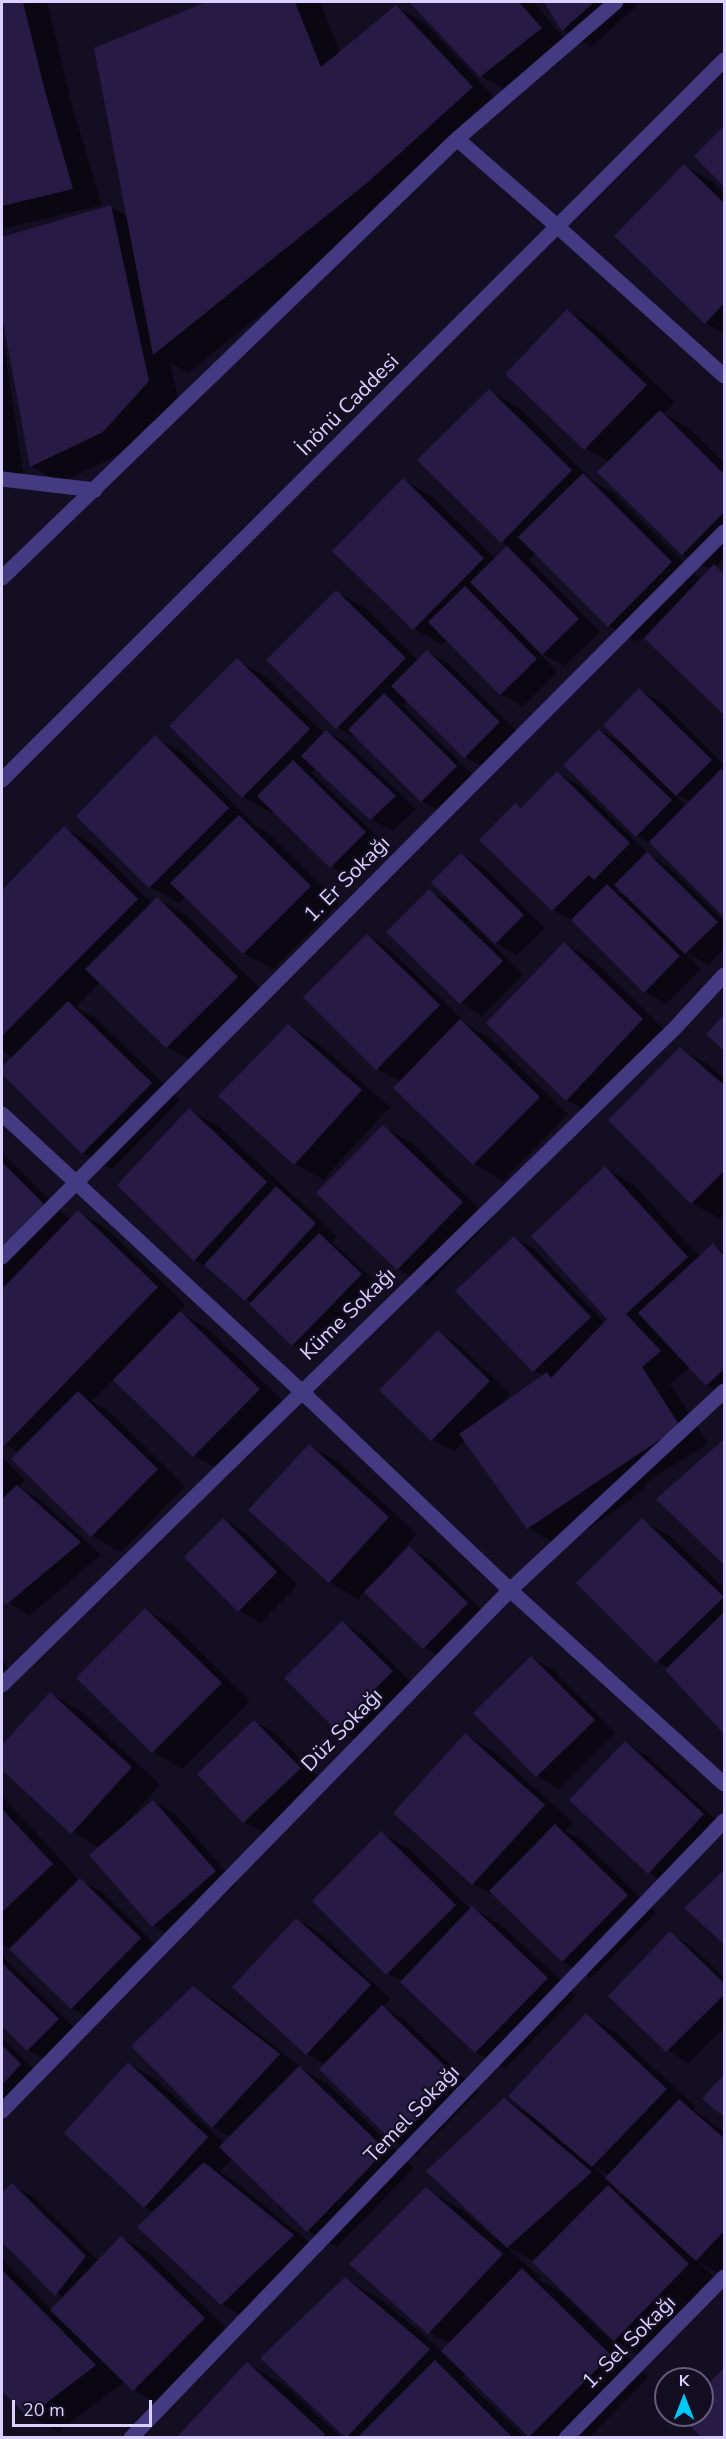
<!DOCTYPE html>
<html>
<head>
<meta charset="utf-8">
<style>
	body { margin:0 }
	#map { position:relative; width:726px; height:2439px; overflow:hidden; background:#140e23; font-family:"Nunito Sans",sans-serif }
	canvas { display:block }
	.frame { position:absolute; inset:0; border:3px solid #dbd1ff; pointer-events:none }
	.north { position:absolute; left:654px; top:2367px; width:60px; height:60px; box-sizing:border-box; background:#140e23; border:2px solid #645c7b; border-radius:50%; rotate:0deg; font-size:16px; font-weight:700; line-height:24px; text-align:center; color:#dbd1ff }
	.north::after { content:''; display:block; margin:auto; width:21px; height:27px; background:#02c7f9; clip-path:polygon(50% 0,100% 100%,50% 72%,0 100%) }
	.scale { position:absolute; left:12px; top:2400px; width:140px; height:27px; box-sizing:border-box; border:3px solid #dbd1ff; border-top:0; padding-left:8px; font-size:18px; line-height:21px; white-space:nowrap; color:#dbd1ff; -webkit-text-stroke:4px #140e23; paint-order:stroke }
</style>
</head>
<body>
<div id="map">
<canvas width="726" height="2439"></canvas>
<div class="frame"></div>
<div class="north">K</div>
<div class="scale">20 m</div>
</div>
<script>
const ctx = document.querySelector('canvas').getContext('2d');
ctx.lineJoin = 'round';
function fillPath(path, color) {
  ctx.fillStyle = color;
  ctx.fill(path, 'evenodd');
}
function poly(rows) {
  const path = new Path2D();
  for (const r of rows) {
    path.moveTo(r[0], r[1]);
    for (let i = 2; i < r.length; i += 2) path.lineTo(r[i], r[i + 1]);
  }
  return path;
}
function trace(path, color, width, dash) {
  ctx.strokeStyle = color;
  ctx.lineWidth = width;
  ctx.lineCap = dash ? 'butt' : 'round';
  ctx.setLineDash(dash || []);
  ctx.stroke(path);
}
function drawText(font, color, halo, rows, align = 'center') {
  ctx.font = font + ' "Nunito Sans",sans-serif';
  ctx.lineWidth = 4.5;
  ctx.setLineDash([]);
  ctx.textBaseline = 'middle';
  ctx.strokeStyle = halo;
  ctx.fillStyle = color;
  for (const [text, x, y, turn = 0] of rows) {
    ctx.save();
    ctx.translate(x, y);
    ctx.rotate((+turn || 0) * Math.PI / 180);
    ctx.textAlign = isNaN(turn) ? turn : align;
    if (halo) ctx.strokeText(text, 0, 0);
    ctx.fillText(text, 0, 0);
    ctx.restore();
  }
}
fillPath(poly([
	[2,2,47,2,73,109,102,205,2,229],
	[210,2,320,2,340,53,396,7,425,23,501,105,400,203,188,373,170,363,178,398,132,448,60,483,31,466,2,308,2,239,111,207,128,217,96,49],
	[411,2,533,2,570,45,510,93,481,76],
	[545,2,641,2,591,47,563,30],
	[724,128,724,185,696,156],
	[684,166,713,182,724,194,724,334,706,323],
	[568,311,596,328,675,402,664,414,689,428,724,463,724,558,715,567,724,572,724,713,644,636,638,642,609,626,536,553,529,560,600,632,564,666,539,652,557,672,523,707,501,694,448,640,442,645,414,629,404,480,432,497,496,559,509,546,502,542,489,391,518,407,594,482,612,492,701,580,711,570,683,554,609,462,585,448],
	[2,331,25,484,2,479],
	[336,592,365,608,419,661,428,652,449,664,521,735,486,769,465,757,408,701,403,706,477,779,443,813,422,801,362,742,337,727],
	[237,660,266,677,325,734,327,732,348,744,416,809,392,831,371,819,316,768,312,773,386,845,352,879,331,867,274,811,272,813,243,797],
	[639,690,661,702,724,765,724,915,655,847,637,836,565,765,600,730,623,744],
	[675,794,690,802,686,806],
	[155,737,184,754,256,826,268,833,339,903,273,970,244,953,186,896,179,903,150,887,78,816],
	[557,773,579,785,648,854,668,866,724,921,724,949,708,965,686,953,701,969,666,1004,645,992,576,923,553,910,481,839,516,804,522,808],
	[619,888,628,898,616,891],
	[64,828,93,845,152,903,157,898,186,915,266,994,196,1064,167,1047,100,982,76,1007,97,1019,180,1100,112,1169,83,1153,2,1072,13,1058,2,1051,2,892],
	[461,854,483,867,545,928,517,955,496,943,434,882],
	[429,891,451,903,523,974,482,1016,461,1003,389,932],
	[367,935,388,948,461,1018,459,1020,489,1038,568,1114,503,1181,474,1164,396,1088,401,1082,377,1069,305,997],
	[565,944,594,961,671,1036,595,1116,567,1100],
	[289,1026,317,1043,390,1107,323,1180,294,1163],
	[680,1049,709,1065,724,1079,724,1215,720,1219,692,1203],
	[189,1110,218,1126,337,1236,332,1242,382,1287,315,1357,293,1345,252,1304,212,1270,195,1260],
	[383,1127,412,1143,491,1220,427,1286,398,1269],
	[2,1153,70,1220,78,1212,107,1229,186,1305,179,1312,209,1330,288,1406,223,1472,194,1456,114,1379,92,1401,107,1410,185,1486,121,1552,92,1536,19,1453,2,1442,2,1291,6,1286,2,1284],
	[605,1168,634,1185,700,1257,713,1245,724,1252,724,1395,707,1385,690,1367,670,1384,708,1443,645,1484,647,1488,561,1548,528,1528,465,1440,454,1452,432,1439,438,1332,459,1345,510,1394,500,1407,543,1376,534,1371,514,1237,535,1250,605,1323,609,1319],
	[724,1441,724,1563,658,1499],
	[309,1446,338,1462,417,1534,392,1562,394,1564,409,1548,431,1560,488,1616,445,1660,424,1647,365,1591,358,1599,329,1582],
	[2,1457,25,1480,19,1487,39,1499,101,1555,29,1616,2,1598],
	[224,1520,245,1533,298,1585,260,1623,238,1610],
	[642,1520,671,1537,724,1588,724,1732,667,1670,669,1668,656,1661],
	[146,1610,174,1626,250,1701,182,1769,153,1752,78,1678],
	[342,1623,364,1635,413,1684,357,1740,336,1728],
	[531,1657,553,1670,615,1733,559,1789,537,1776,475,1713],
	[2,1661,13,1672,2,1683],
	[50,1694,79,1710,160,1784,122,1829,154,1802,175,1814,237,1884,175,1938,153,1926,100,1848,72,1832,2,1768,2,1747],
	[255,1721,276,1734,322,1781,265,1834,244,1822],
	[466,1735,494,1752,573,1822,565,1831,584,1842,656,1913,591,1978,562,1961,499,1899,473,1884,395,1813],
	[625,1743,646,1755,724,1827,670,1886,649,1873,571,1800],
	[2,1796,79,1880,102,1892,162,1951,93,2020,71,2008,9,1948,2,1945],
	[381,1833,410,1850,471,1910,472,1908,501,1925,576,1995,505,2069,476,2052,404,1983,387,1973],
	[724,1872,724,1942,686,1908],
	[297,1919,318,1932,391,1999,383,2007,404,2019,478,2092,416,2155,395,2142,321,2069,325,2064,307,2054],
	[670,1933,691,1946,724,1977,724,2028,688,2063,667,2050],
	[2,1956,79,2032,49,2062,28,2050,2,2024],
	[193,1988,222,2005,307,2072,328,2084,414,2168,337,2247,308,2231,233,2158,220,2172,233,2180,321,2252,251,2321,222,2304,139,2227,154,2213,144,2207,129,2064,157,2080,225,2144,231,2137,213,2127,133,2046],
	[586,2015,615,2032,695,2106,693,2109,724,2132,724,2276,699,2262,721,2284,648,2360,614,2340,535,2262,506,2246,540,2277,538,2279,561,2292,648,2377,589,2438,533,2438,466,2373,462,2377,525,2438,348,2438,345,2279,383,2301,442,2351,449,2344,429,2332,426,2189,464,2211,496,2239,504,2100,533,2116],
	[594,2166,610,2175,607,2179],
	[620,2189,628,2198,617,2192],
	[2,2038,42,2077,2,2108],
	[724,2076,724,2115,704,2099],
	[12,2185,33,2197,99,2261,122,2238,150,2254,233,2335,163,2406,134,2390,125,2381,58,2432,29,2416,2,2388,2,2259,52,2310,63,2298,2,2240,2,2195],
	[248,2364,286,2386,341,2438,178,2438],
	[724,2370,724,2438,704,2438,682,2415,702,2415,702,2393]
]), '#0007');
fillPath(poly([
	[2,2,23,2,45,91,73,189,2,206],
	[206,2,295,2,321,67,396,5,473,87,367,183,153,355,94,48],
	[409,2,519,2,542,28,480,77],
	[544,2,594,2,562,31],
	[724,126,724,187,694,156],
	[684,164,724,203,724,303,705,324,614,236],
	[111,205,149,381,103,432,30,467,2,316,2,237],
	[567,309,647,385,584,450,505,374],
	[489,389,572,470,501,543,417,460],
	[660,410,724,474,724,512,682,555,597,472],
	[583,473,672,562,608,627,518,537],
	[403,478,484,558,413,630,332,551],
	[507,546,579,619,542,655,470,582],
	[714,564,724,574,724,715,644,638],
	[465,586,537,659,500,695,428,622],
	[336,590,406,658,336,729,266,660],
	[427,650,500,722,464,758,391,686],
	[237,658,310,729,242,798,169,726],
	[639,688,712,760,676,796,603,725],
	[384,693,457,766,421,802,348,730],
	[599,729,672,800,636,837,563,765],
	[326,730,396,796,370,820,301,756],
	[155,735,229,808,149,888,76,816],
	[293,760,366,832,330,868,257,796],
	[721,769,724,772,724,917,649,842],
	[557,771,630,843,594,880,589,875,552,911,479,840,515,803,521,808],
	[239,815,311,886,243,954,170,883],
	[64,826,138,899,2,1036,2,890],
	[647,852,718,922,685,954,614,885],
	[461,853,524,915,495,944,431,882],
	[607,884,680,956,644,993,571,920],
	[429,889,503,961,460,1004,386,932],
	[157,897,238,977,166,1048,85,969],
	[367,934,440,1005,376,1070,303,997],
	[564,942,643,1019,566,1101,486,1023],
	[68,1001,152,1083,82,1154,2,1074,2,1067],
	[724,1015,724,1051,706,1034],
	[460,1019,540,1097,473,1165,393,1088],
	[288,1024,362,1090,294,1165,218,1096],
	[680,1047,724,1085,724,1171,691,1204,608,1120],
	[189,1108,267,1182,194,1261,117,1185],
	[383,1125,463,1202,397,1270,316,1193],
	[2,1162,44,1204,2,1248],
	[605,1166,688,1257,626,1314,661,1351,642,1367,680,1426,527,1529,459,1434,547,1372,551,1378,607,1319,531,1236],
	[276,1186,316,1223,245,1301,204,1265],
	[78,1210,158,1287,4,1446,2,1444,2,1289],
	[319,1233,362,1274,292,1346,249,1304],
	[514,1236,591,1317,533,1372,455,1291],
	[713,1243,724,1256,724,1369,706,1386,638,1313],
	[180,1311,260,1389,193,1457,113,1380],
	[438,1330,490,1381,431,1441,379,1390],
	[78,1391,158,1469,91,1537,11,1459],
	[724,1439,724,1565,656,1499],
	[309,1444,389,1517,329,1583,248,1510],
	[17,1485,81,1542,6,1605,2,1600,2,1499],
	[223,1518,277,1572,238,1612,184,1557],
	[642,1518,724,1597,656,1663,576,1583],
	[409,1546,468,1603,423,1649,364,1592],
	[145,1608,222,1683,152,1753,76,1678],
	[724,1612,724,1734,665,1670],
	[342,1621,393,1671,335,1729,284,1678],
	[531,1656,595,1720,536,1777,473,1713],
	[50,1692,132,1767,71,1834,2,1770,2,1745],
	[254,1720,301,1768,243,1823,197,1774],
	[465,1733,545,1805,472,1885,393,1813],
	[625,1741,704,1814,648,1874,569,1800],
	[153,1800,216,1871,152,1927,89,1855],
	[2,1809,53,1864,2,1912],
	[555,1824,628,1895,562,1962,489,1891],
	[381,1831,456,1905,386,1975,312,1901],
	[724,1870,724,1944,684,1908],
	[80,1878,141,1938,71,2009,9,1949],
	[472,1906,548,1978,475,2053,400,1982],
	[296,1918,371,1985,306,2055,232,1987],
	[670,1931,724,1983,724,1995,666,2052,608,1996],
	[2,1963,59,2019,27,2051,2,2026],
	[193,1986,280,2054,212,2128,131,2046],
	[382,2005,458,2079,394,2143,319,2069],
	[586,2013,667,2089,592,2167,508,2096],
	[2,2045,21,2064,2,2085],
	[128,2062,208,2137,144,2208,64,2133],
	[299,2066,386,2150,307,2232,219,2147],
	[724,2074,724,2117,702,2099],
	[504,2098,592,2172,507,2248,426,2171],
	[679,2099,724,2138,724,2231,696,2261,605,2178],
	[204,2162,294,2235,221,2305,137,2227],
	[12,2183,86,2256,55,2296,2,2242,2,2193],
	[608,2185,689,2264,614,2341,532,2262],
	[426,2187,503,2254,428,2334,349,2264],
	[121,2236,205,2318,133,2391,50,2310],
	[522,2268,611,2355,529,2437,441,2351],
	[2,2270,96,2365,28,2417,2,2391],
	[345,2277,430,2349,346,2438,260,2358],
	[435,2360,513,2438,357,2438],
	[247,2362,325,2434,321,2438,176,2438],
	[724,2368,724,2438,702,2438,679,2415,702,2415,702,2390]
]), '#271a44');
trace(poly([
	[558,227,724,376],
	[2,479,95,490],
	[2,1114,301,1391,510,1590,724,1784],
	[2,1257,724,532],
	[2,1685,675,1028,724,975],
	[2,2111,510,1590,724,1391],
	[131,2438,724,1821],
	[566,2438,724,2277]
]), '#443a82', 15);
trace(poly([
	[457,139,558,227],
	[2,578,457,139,616,2],
	[2,780,724,60]
]), '#443a82', 15);
drawText('21px', '#dbd1ff', '#140e23', [
	["İnönü Caddesi",349,406,-45],
	["1. Er Sokağı",348,880,-45],
	["Küme Sokağı",349,1315,-44],
	["Düz Sokağı",343,1731,-46],
	["Temel Sokağı",413,2115,-46],
	["1. Sel Sokağı",630,2343,-45]
]);
</script>
</body>
</html>
